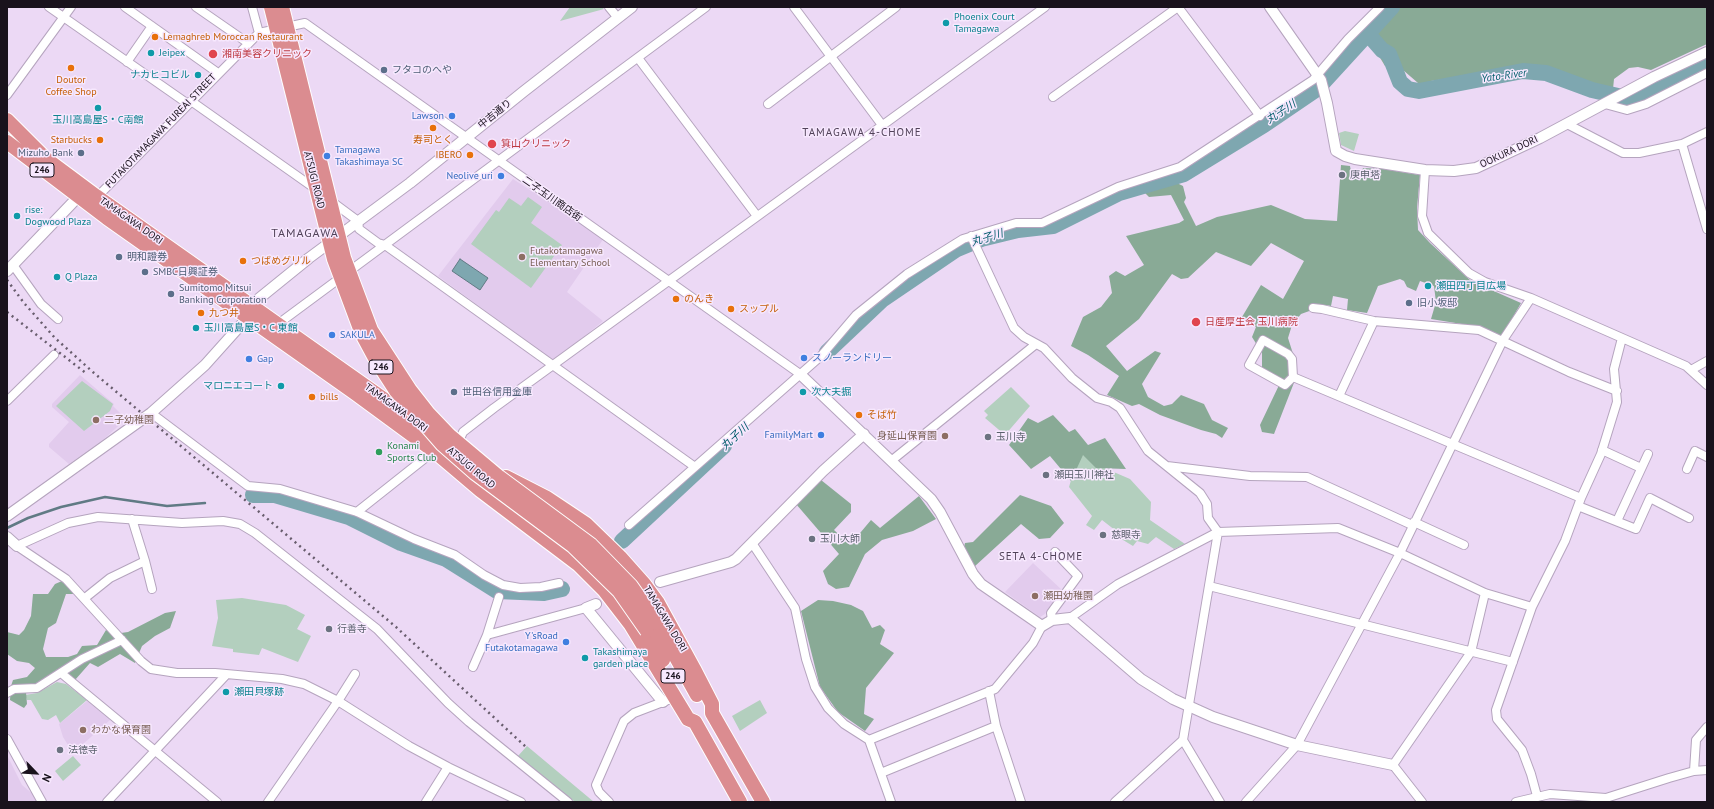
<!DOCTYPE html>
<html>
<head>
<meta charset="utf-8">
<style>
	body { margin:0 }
	#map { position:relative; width:1714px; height:809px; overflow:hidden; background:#ecd9f5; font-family:"PT Sans",sans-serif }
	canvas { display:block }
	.frame { position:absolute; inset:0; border:8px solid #19121c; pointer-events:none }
	.north { position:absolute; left:16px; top:753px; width:40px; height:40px; -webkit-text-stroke:3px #f7e8fe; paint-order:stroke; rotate:115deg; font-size:11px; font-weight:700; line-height:16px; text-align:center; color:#19121c }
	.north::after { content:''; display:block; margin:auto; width:14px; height:18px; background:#19121c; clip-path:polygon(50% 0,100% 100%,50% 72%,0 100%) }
</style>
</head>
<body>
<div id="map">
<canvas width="1714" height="809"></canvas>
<div class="frame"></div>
<div class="north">N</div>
</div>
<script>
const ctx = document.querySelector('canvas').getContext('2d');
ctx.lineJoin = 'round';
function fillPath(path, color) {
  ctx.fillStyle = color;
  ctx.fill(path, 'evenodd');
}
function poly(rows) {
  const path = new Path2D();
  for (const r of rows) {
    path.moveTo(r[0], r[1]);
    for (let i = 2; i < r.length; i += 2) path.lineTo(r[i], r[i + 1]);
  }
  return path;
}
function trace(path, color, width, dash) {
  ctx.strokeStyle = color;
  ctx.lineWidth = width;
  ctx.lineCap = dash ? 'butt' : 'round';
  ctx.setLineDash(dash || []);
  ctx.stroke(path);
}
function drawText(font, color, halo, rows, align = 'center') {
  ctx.font = font + ' "PT Sans","Noto Sans JP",sans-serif';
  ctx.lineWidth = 3;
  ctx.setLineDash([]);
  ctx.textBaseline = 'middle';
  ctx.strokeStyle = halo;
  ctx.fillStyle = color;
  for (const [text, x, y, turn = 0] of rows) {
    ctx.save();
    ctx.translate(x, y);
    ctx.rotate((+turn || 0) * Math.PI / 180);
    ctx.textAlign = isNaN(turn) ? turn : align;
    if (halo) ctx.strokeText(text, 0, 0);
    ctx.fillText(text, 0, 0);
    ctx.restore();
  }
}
fillPath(poly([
	[513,179,604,238,567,292,603,321,554,361,438,276],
	[80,375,114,404,113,406,126,419,104,439,69,464,49,447,49,444,69,422,52,407,52,404],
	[1033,563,1062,590,1045,614,1040,617,1005,592],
	[87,701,110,720,73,753,63,737,59,724],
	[7,755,22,785,34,795,38,802,7,802]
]), '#e2cbed');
fillPath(poly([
	[570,7,602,7,604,9,560,21],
	[1345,131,1359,134,1354,151,1341,145,1339,133],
	[528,197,542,207,531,223,562,245,531,288,471,244,496,210,499,212,509,198,521,206],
	[82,381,113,404,110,411,84,431,56,406],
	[1011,387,1030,406,1005,435,985,418,988,415,984,411],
	[1085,451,1102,467,1130,479,1151,502,1150,520,1185,544,1174,549,1156,537,1148,544,1137,541,1133,546,1118,537,1120,534,1102,520,1094,530,1086,525,1092,516,1069,487,1078,457],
	[242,598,286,605,305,615,297,629,311,636,298,662,262,648,259,655,233,652,233,649,212,646,218,618,216,600],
	[57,682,66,684,87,700,60,723,56,715,48,720,42,719,31,700,27,700,25,695,37,693],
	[760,700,767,713,740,731,732,716],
	[527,746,594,802,575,802,518,756],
	[73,756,81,765,63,781,55,771]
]), '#b3cfbe');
fillPath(poly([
	[1391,7,1707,7,1707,44,1651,70,1638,67,1629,68,1614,79,1613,89,1609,91,1602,89,1564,72,1519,68,1431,81,1426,86,1418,83,1403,70,1385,66,1370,41,1369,31],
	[1341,165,1350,166,1352,176,1360,178,1363,168,1383,169,1420,175,1417,208,1418,230,1430,243,1471,281,1521,303,1502,336,1480,327,1431,319,1436,302,1434,286,1420,281,1416,291,1407,287,1404,281,1400,279,1378,286,1367,313,1347,310,1348,299,1333,296,1331,306,1326,305,1301,314,1292,325,1288,338,1295,360,1297,375,1274,434,1262,432,1260,425,1281,381,1262,368,1262,353,1252,337,1256,327,1242,317,1261,285,1283,299,1304,261,1271,243,1251,266,1216,252,1188,278,1181,279,1172,274,1139,319,1106,346,1127,371,1155,351,1161,353,1142,384,1148,397,1164,406,1172,404,1181,395,1204,404,1212,420,1228,428,1222,438,1216,434,1201,430,1160,415,1139,404,1132,406,1107,395,1119,376,1088,355,1071,346,1083,317,1101,307,1112,293,1109,276,1116,271,1125,276,1144,265,1126,236,1179,223,1184,220,1171,195,1149,197,1145,193,1177,183,1183,186,1186,198,1184,202,1196,226,1217,217,1271,205,1305,219,1337,221],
	[1053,415,1069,432,1075,429,1088,445,1105,438,1126,469,1096,468,1083,455,1071,481,1050,456,1031,469,1009,445,1028,418,1038,423],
	[821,480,851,504,851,512,834,530,850,545,871,520,880,528,919,496,936,519,913,531,882,540,865,554,849,587,836,589,828,584,823,571,839,554,796,504],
	[1020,495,1051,506,1064,523,1050,538,1039,539,1021,524,974,567,964,547,965,543,973,542],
	[62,581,78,594,66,594,56,623,48,628,43,649,46,657,68,657,77,654,82,646,97,645,106,630,114,634,128,632,165,613,176,611,170,628,155,636,142,646,135,663,120,654,98,667,90,663,75,680,64,680,59,678,26,692,27,704,24,708,10,700,11,686,13,680,27,677,35,668,29,663,17,661,7,654,7,632,19,635,24,630,31,616,33,594,48,594,55,584],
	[818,600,833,601,851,605,863,611,872,628,880,625,885,630,880,644,894,653,866,688,864,714,874,719,865,731,838,712,820,687,801,611]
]), '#89aa96');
const water = poly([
	[460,259,488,278,480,290,452,271,460,259]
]);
fillPath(water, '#7ea7b0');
trace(water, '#607a84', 1);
trace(poly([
	[7,528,28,518,61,507,105,497,167,506,205,503]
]), '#607a84', 2.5);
trace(poly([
	[1368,34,1382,50,1389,54,1400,82,1408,89,1419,91,1523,71,1546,73,1592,90,1631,99,1638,98,1707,64],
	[827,352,882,300,957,249,981,239,1018,230,1053,226,1119,193,1184,174,1264,125,1317,89,1392,7],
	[253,495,275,495,349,517,401,543,446,559,497,591,544,593,562,589],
	[622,541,724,446]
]), '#7ea7b0', 16);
const minor = poly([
	[49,7,188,104],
	[125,7,218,73],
	[196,7,248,43],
	[252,7,259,33],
	[609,7,618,18],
	[794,7,882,125],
	[1178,7,1260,116],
	[638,58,757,216],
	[127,62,152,26],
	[7,95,71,7],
	[1053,97,1178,7],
	[191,101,317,190],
	[768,104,896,7],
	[1605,104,1627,110,1646,104,1707,73],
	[1567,124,1623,153,1639,153,1682,144,1707,132],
	[1682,144,1707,229],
	[1425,170,1422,216,1428,233,1469,273,1485,282,1531,298,1686,366,1707,385],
	[97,197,259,33,305,23,800,374],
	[331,201,358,221,359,229,378,243,385,245,695,467],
	[971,236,1014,328,1024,337,1044,348,1072,378,1097,398,1111,402,1120,408,1148,451,1200,493,1207,504,1208,518,1218,532,1183,740,1115,802],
	[13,265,41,304,58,319],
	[1313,308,1322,309,1374,321,1479,330,1569,372,1617,391],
	[278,324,706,7],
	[1263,340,1288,354,1292,359,1293,377,1285,385,1249,365,1263,340],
	[1691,370,1707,361],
	[1293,377,1581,498],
	[1339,396,1374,321],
	[7,401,54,355],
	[151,413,248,486,280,489,357,512,414,539,455,555,484,575,503,585,520,588,541,587,559,583],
	[457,446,463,432,494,408,1045,7],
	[1602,450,1641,468],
	[891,461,1036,344],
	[1167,466,1250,476,1307,477,1412,525],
	[1687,469,1695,451,1707,457],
	[1578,506,1636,529,1650,498,1689,518],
	[357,512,434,451],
	[1617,521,1648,454],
	[1414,522,1464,545],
	[629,525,821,356,856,315,907,274,963,239,1016,223,1042,223,1118,187,1180,167,1313,80,1348,39,1380,7],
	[752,543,795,608,806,659,815,687,828,708,844,724,869,740,891,802],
	[145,561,152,589],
	[1209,586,1513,662],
	[499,597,487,635,586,608],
	[85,598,110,578,145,561,132,519],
	[1070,618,1118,584,1218,532,1338,528,1400,553,1485,593,1532,607],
	[1052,620,1051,613,1078,576,1055,552],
	[473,667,487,635],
	[61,673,217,802],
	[989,691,996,726,1021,802],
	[7,693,14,689,37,688,82,659,122,640],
	[7,739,42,802],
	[869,740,995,689,1033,643,1042,626],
	[1183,740,1220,802],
	[1694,771,1696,740,1707,727],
	[881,773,996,726],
	[1537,796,1531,774,1522,750,1497,719,1496,710,1532,607,1565,541,1581,498,1601,454,1617,402,1614,369,1622,338],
	[107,802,226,675],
	[268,802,338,701,355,674],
	[426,802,448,767],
	[521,802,448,767,409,746,338,701,304,684,282,679,215,673,177,673,151,669,141,661,66,579,17,546,68,523,98,517,182,523,223,521,240,524,255,533,377,629,448,703,469,722,568,802],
	[609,802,599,792,596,785,624,721,634,713,668,700],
	[1246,802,1297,745,1400,553,1503,340,1531,298],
	[1422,802,1393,765,1471,652,1485,593],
	[1516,802,1550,794,1606,798,1669,778,1694,771,1707,770]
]);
const tertiary = poly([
	[1270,7,1321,80,1327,103,1336,151,1345,156,1355,159,1425,170,1454,171,1476,168,1540,138,1654,77,1707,52],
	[7,271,78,197,85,197],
	[800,374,931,499,940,512,973,574,981,584,1042,626,1052,620,1070,618,1141,679,1173,699,1213,717,1297,745,1393,765],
	[7,516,151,413,205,365,248,317,251,305,309,258,410,183,523,92,632,7],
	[7,537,17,546],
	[660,582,731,562,736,559,823,471,864,434],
	[596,604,586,608,663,702]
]);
const trunk = poly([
	[7,120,45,158,96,196,426,429],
	[7,142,107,218,355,393,434,451,480,490,579,565,604,590,631,625,688,719,695,722,740,802],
	[506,477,547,498,586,524,620,557,644,584,658,603,694,669,712,704,712,713,763,802],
	[657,623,697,695],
	[647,631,663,660]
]);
trace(minor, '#b5a4be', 10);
trace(tertiary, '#b5a4be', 12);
trace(trunk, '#fff', 16);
trace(minor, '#fff', 8);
trace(tertiary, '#fff', 10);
trace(trunk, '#db8c90', 14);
trace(poly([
	[7,280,24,303,55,338,94,373,396,627,526,747],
	[7,312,87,374]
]), '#685d6d', 2.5, [2, 4]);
const trunkBridge = poly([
	[271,7,334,259,362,334,376,360,396,391,442,444,475,473,573,546,619,591,647,631],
	[282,7,344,258,371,330,410,390,428,413,449,435,499,477,591,545,631,586,657,623]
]);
trace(trunkBridge, '#fff', 16, []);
trace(trunkBridge, '#db8c90', 14);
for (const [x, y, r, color] of [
	[946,23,4,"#0f9aa8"],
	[155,37,4,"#e8710a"],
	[151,53,4,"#0f9aa8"],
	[213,54,5,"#e0444e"],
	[71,68,4,"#e8710a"],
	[384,70,4,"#5c6f8a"],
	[198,75,4,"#0f9aa8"],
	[98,108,4,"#0f9aa8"],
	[452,116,4,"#3f7fe0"],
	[433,128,4,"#e8710a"],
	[100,140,4,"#e8710a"],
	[492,144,5,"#e0444e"],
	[81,153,4,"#5c6f8a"],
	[470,155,4,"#e8710a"],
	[327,156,4,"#3f7fe0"],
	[1342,175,4,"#6b7280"],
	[501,176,4,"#3f7fe0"],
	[17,216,4,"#0f9aa8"],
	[119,257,4,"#5c6f8a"],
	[522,257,4,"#8d6e63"],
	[243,261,4,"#e8710a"],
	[145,272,4,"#5c6f8a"],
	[57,277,4,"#0f9aa8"],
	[1428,286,4,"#0f9aa8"],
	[171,294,4,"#5c6f8a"],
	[676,299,4,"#e8710a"],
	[1409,303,4,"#5c6f8a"],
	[731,309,4,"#e8710a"],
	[201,313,4,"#e8710a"],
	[1196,322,5,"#e0444e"],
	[196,328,4,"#0f9aa8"],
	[332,335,4,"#3f7fe0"],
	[804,358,4,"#3f7fe0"],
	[249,359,4,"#3f7fe0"],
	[281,386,4,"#0f9aa8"],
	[454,392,4,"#5c6f8a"],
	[803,392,4,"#0f9aa8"],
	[312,397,4,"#e8710a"],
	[859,415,4,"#e8710a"],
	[96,420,4,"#8d6e63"],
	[821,435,4,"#3f7fe0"],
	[945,436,4,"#8d6e63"],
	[988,437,4,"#6b7280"],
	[379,452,4,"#2e9e5b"],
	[1046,475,4,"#6b7280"],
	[1103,535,4,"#6b7280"],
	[812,539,4,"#6b7280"],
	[1035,596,4,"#8d6e63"],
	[329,629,4,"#6b7280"],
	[566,642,4,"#3f7fe0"],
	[585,658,4,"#0f9aa8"],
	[226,692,4,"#0f9aa8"],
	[83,730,4,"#8d6e63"],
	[60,750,4,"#6b7280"]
]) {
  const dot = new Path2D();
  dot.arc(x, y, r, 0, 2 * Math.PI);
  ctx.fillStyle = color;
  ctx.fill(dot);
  trace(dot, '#f7e8fe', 1.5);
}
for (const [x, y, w] of [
	[42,170,24],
	[381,367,24],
	[673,676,24]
]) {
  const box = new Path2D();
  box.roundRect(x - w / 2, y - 7, w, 14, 3);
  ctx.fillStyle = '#f7e8fe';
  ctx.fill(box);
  trace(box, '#19121c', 1);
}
drawText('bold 9px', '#19121c', null, [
	["246",42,170],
	["246",381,367],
	["246",673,676]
]);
drawText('10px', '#0d838f', '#f7e8fe', [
	["Phoenix Court",954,17],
	["Tamagawa",954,29],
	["Jeipex",159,53],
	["ナカヒコビル",190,75,"right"],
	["玉川高島屋S・C南館",98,120,"center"],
	["rise:",25,210],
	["Dogwood Plaza",25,222],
	["Q Plaza",65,277],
	["瀬田四丁目広場",1436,286],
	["玉川高島屋S・C 東館",204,328],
	["マロニエコート",273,386,"right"],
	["次大夫掘",811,392],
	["Takashimaya",593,652],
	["garden place",593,664],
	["瀬田貝塚跡",234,692]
], 'left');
drawText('10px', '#c56008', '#f7e8fe', [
	["Lemaghreb Moroccan Restaurant",163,37],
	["Doutor",71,80,"center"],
	["Coffee Shop",71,92,"center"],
	["Starbucks",92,140,"right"],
	["寿司とく",433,140,"center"],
	["IBERO",462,155,"right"],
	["つばめグリル",251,261],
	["のんき",684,299],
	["スップル",739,309],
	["九つ井",209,313],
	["bills",320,397],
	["そば竹",867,415]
], 'left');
drawText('10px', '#be3a42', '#f7e8fe', [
	["湘南美容クリニック",222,54],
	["箕山クリニック",501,144],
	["日産厚生会 玉川病院",1205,322]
], 'left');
drawText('10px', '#4e5e75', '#f7e8fe', [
	["フタコのへや",392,70],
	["Mizuho Bank",73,153,"right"],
	["明和證券",127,257],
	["SMBC日興証券",153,272],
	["Sumitomo Mitsui",179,288],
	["Banking Corporation",179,300],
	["旧小坂邸",1417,303],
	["世田谷信用金庫",462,392]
], 'left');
drawText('10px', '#19121c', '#f7e8fe', [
	["中吉通り",495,114,-39],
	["FUTAKOTAMAGAWA FUREAI STREET",161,131,-46],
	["OOKURA DORI",1509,152,-25],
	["ATSUGI ROAD",314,180,76],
	["二子玉川商店街",552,199,35],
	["TAMAGAWA DORI",131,221,35],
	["TAMAGAWA DORI",396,408,36],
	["ATSUGI ROAD",471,468,40],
	["TAMAGAWA DORI",665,619,59]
]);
drawText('10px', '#366cbe', '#f7e8fe', [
	["Lawson",444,116],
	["Tamagawa",335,150,"left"],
	["Takashimaya SC",335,162,"left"],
	["Neolive uri",493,176],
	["SAKULA",340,335,"left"],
	["スノーランドリー",812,358,"left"],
	["Gap",257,359,"left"],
	["FamilyMart",813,435],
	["Y'sRoad",558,636],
	["Futakotamagawa",558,648]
], 'right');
drawText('10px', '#5b616d', '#f7e8fe', [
	["庚申塔",1350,175],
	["玉川寺",996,437],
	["瀬田玉川神社",1054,475],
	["慈眼寺",1111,535],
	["玉川大師",820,539],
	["行善寺",337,629],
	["法徳寺",68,750]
], 'left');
drawText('10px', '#785e54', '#f7e8fe', [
	["Futakotamagawa",530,251],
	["Elementary School",530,263],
	["二子幼稚園",104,420],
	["身延山保育園",937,436,"right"],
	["瀬田幼稚園",1043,596],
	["わかな保育園",91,730]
], 'left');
drawText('10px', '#27864d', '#f7e8fe', [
	["Konami",387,446],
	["Sports Club",387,458]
], 'left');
drawText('italic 11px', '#025e6b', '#f7e8fe', [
	["Yato-River",1504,76,-8],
	["丸子川",1281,112,-33],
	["丸子川",987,238,-17],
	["丸子川",735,437,-43]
]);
ctx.letterSpacing = '1px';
drawText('11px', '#514259', '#f7e8fe', [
	["TAMAGAWA 4-CHOME",862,133],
	["SETA 4-CHOME",1041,557]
]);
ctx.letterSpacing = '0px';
ctx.letterSpacing = '1px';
drawText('12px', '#514259', '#f7e8fe', [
	["TAMAGAWA",305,234]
]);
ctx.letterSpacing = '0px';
</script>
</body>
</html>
